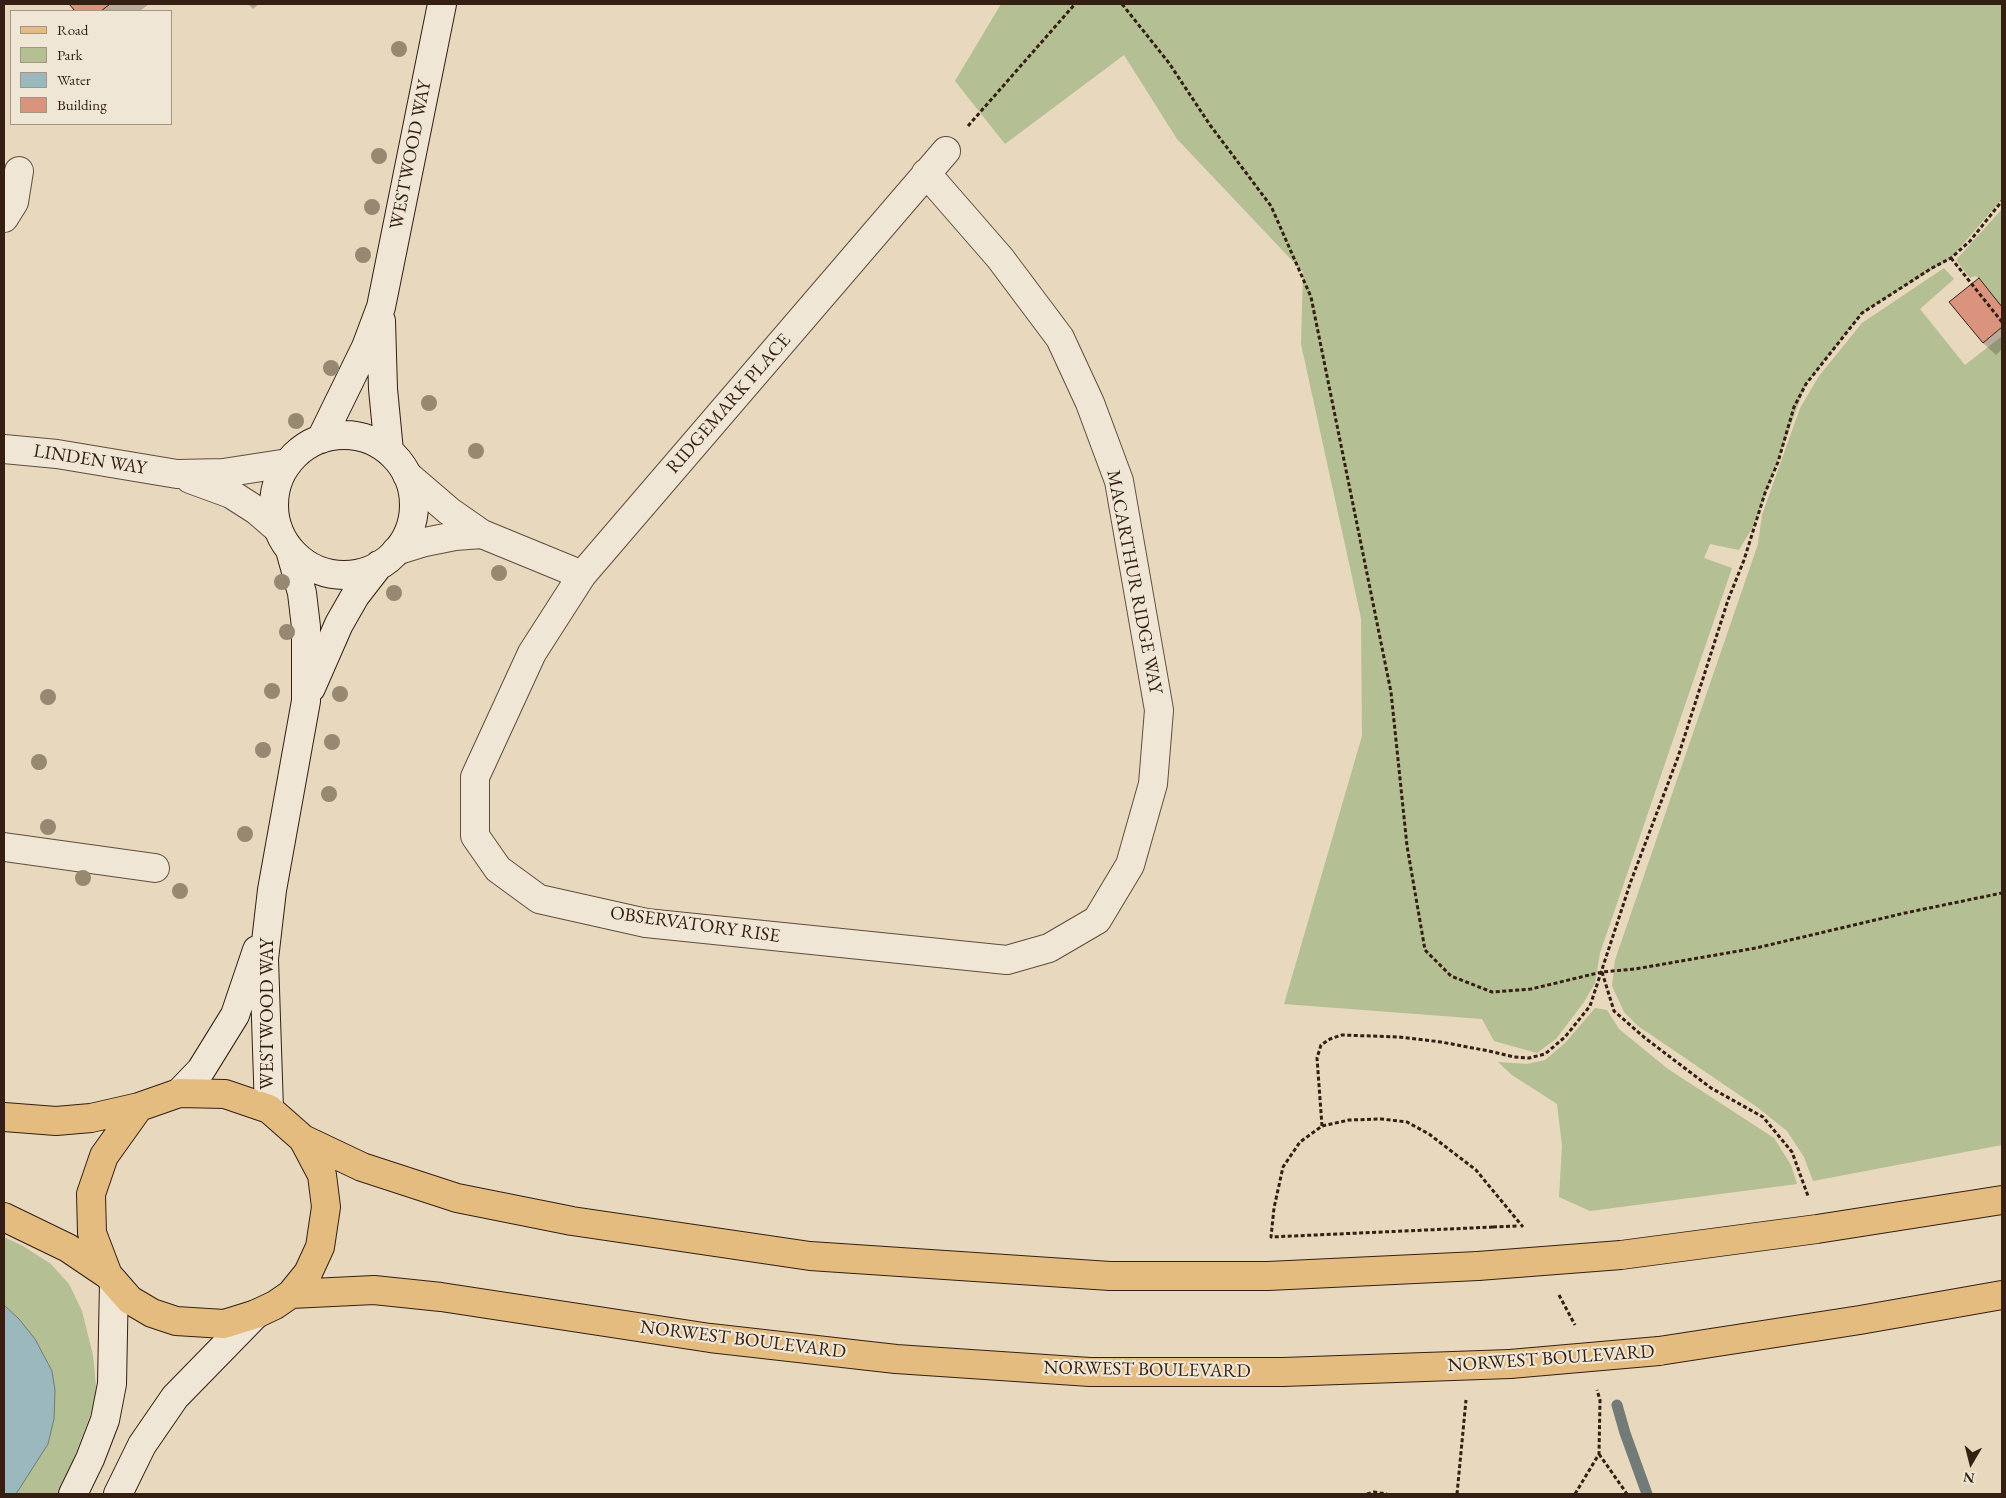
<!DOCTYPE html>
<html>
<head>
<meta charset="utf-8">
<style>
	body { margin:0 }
	#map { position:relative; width:2006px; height:1498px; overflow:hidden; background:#e7d8be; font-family:"EB Garamond",serif }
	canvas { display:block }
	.frame { position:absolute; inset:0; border:5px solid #341f12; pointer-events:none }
	.legend { position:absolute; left:10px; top:10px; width:162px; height:115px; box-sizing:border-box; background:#efe6d5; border:1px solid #a49687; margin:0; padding:6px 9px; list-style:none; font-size:15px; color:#341f12 }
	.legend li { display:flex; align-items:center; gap:10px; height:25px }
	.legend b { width:25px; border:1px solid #a49687 }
	.north { position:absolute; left:1946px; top:1438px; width:50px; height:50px; -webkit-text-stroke:4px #efe6d5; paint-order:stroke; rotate:188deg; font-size:14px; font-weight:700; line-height:20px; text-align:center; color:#341f12 }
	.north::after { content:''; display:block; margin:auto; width:18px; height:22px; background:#341f12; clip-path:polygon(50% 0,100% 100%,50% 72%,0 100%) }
</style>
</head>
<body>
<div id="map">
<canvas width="2006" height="1498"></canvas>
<div class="frame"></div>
<ul class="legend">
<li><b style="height:6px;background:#e4bc7f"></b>Road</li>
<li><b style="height:14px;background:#b4bf93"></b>Park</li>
<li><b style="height:14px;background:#9bb8bc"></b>Water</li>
<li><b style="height:14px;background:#da947d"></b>Building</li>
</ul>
<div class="north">N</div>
</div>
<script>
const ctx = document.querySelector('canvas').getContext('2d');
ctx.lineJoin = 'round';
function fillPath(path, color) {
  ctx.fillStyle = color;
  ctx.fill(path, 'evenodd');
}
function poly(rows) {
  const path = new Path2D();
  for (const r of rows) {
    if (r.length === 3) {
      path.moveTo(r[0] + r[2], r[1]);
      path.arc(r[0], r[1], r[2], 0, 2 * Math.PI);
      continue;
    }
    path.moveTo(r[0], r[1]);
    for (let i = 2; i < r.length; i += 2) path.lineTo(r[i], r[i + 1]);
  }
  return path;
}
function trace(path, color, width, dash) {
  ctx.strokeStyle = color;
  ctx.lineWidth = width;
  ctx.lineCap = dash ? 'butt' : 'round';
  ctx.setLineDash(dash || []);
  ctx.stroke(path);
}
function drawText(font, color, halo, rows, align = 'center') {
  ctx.font = font + ' "EB Garamond",serif';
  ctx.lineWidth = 4.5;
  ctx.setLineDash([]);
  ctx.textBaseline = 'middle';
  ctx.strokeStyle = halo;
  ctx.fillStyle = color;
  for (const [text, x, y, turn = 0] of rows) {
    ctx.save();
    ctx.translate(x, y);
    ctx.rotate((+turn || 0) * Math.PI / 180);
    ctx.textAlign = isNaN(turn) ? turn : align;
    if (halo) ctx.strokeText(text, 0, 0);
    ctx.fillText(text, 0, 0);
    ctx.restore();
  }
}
fillPath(poly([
	[1001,4,2002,4,2002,199,1951,258,1862,313,1806,384,1754,525,1739,550,1710,544,1704,558,1732,568,1600,953,1595,983,1584,1002,1556,1039,1537,1053,1494,1041,1482,1019,1284,1004,1362,736,1361,618,1301,344,1303,272,1177,139,1124,55,1005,144,955,81],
	[2002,209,2002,307,1979,278,1975,276,1970,278,1956,260],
	[1944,268,1954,279,1920,309,1965,365,2002,336,2002,1145,1813,1181,1804,1157,1787,1131,1757,1107,1638,1026,1624,1012,1612,986,1615,960,1758,544,1762,515,1800,408,1819,376,1862,323],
	[1595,1008,1607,1010,1619,1029,1668,1069,1774,1138,1791,1165,1797,1184,1590,1211,1559,1197,1562,1146,1557,1104,1512,1075,1498,1062,1527,1064,1545,1060,1565,1043],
	[4,1237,23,1246,51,1264,69,1284,82,1311,93,1355,97,1397,71,1466,57,1494,4,1494]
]), '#b4bf93');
const water = poly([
	[4,1305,19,1319,35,1339,52,1371,55,1390,54,1419,48,1444,16,1494,4,1494,4,1305]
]);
fillPath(water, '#9bb8bc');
trace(water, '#727b78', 1);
fillPath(poly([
	[70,4,149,4,140,11,77,11],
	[248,4,259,4,253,9],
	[1979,279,2002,306,2002,349,1996,355,1983,343]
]), '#0003');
trace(poly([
	[1617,1405,1625,1433,1647,1494]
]), '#727b78', 11);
const building = poly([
	[69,4,110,4,101,11,75,11,69,4],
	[1979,278,2002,307,2002,327,1983,343,1949,302,1979,278]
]);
fillPath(building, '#da947d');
trace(building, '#341f12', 1);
const street = poly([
	[4,218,14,202,19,171],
	[4,449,57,454,177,474,223,473,288,463],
	[407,475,449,511,482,534,582,575,946,151],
	[190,479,231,494,256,510,278,529],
	[396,551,425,542,455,536,482,534],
	[582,575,532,653,475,777,475,836,498,869,539,899,646,923,1007,960,1049,948,1097,920,1130,865,1153,784,1159,710,1119,481,1090,403,1060,338,1000,258,926,173],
	[4,847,155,868]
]);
const secondary = poly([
	[381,321,383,389,389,451],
	[344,505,70],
	[321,439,366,347,381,307,442,4],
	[311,688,339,624,355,596,379,565],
	[179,1093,201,1070,235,1015,257,950],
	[269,1109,264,959,272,890,306,701,306,627,302,593,290,550],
	[73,1494,90,1459,105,1420,112,1384,114,1282],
	[118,1494,142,1445,175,1397,256,1314]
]);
const primary = poly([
	[4,1117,56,1121,91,1118,139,1107,179,1093,225,1094,269,1109,303,1139,322,1175,326,1207,320,1247,308,1273,291,1294,275,1305,256,1314,224,1324,176,1321,152,1313,130,1300,108,1275,92,1233,91,1194,104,1156,139,1107],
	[303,1139,362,1167,457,1198,572,1221,810,1256,1110,1276,1268,1276,1478,1266],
	[4,1217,68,1248,108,1275],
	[1621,1255,1817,1229,2002,1200],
	[291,1294,374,1290,441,1297,710,1338,896,1359,1090,1372,1283,1372,1510,1364],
	[1659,1351,1860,1320,2002,1295]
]);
trace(street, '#614d3d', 30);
trace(secondary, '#341f12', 30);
trace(primary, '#341f12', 30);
trace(poly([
	[1122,4,1169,63,1210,125,1271,206,1311,297,1391,692,1407,846,1425,950,1451,976,1492,992,1531,989,1602,972,1635,969,1756,948,1905,913,2002,893],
	[968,126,1075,4],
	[1951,258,2002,322],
	[1602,972,1614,1011,1645,1038,1711,1088,1763,1117,1792,1152,1808,1196],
	[1322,1126,1317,1058,1321,1045,1330,1039,1342,1035,1399,1037,1441,1042,1489,1051,1514,1057,1529,1058,1545,1054,1565,1037,1590,1006,1631,881,1678,757,1728,600,1744,560,1765,493,1778,462,1794,407,1806,384,1862,313,1932,268,1951,258,1970,241,2002,201],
	[1493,1227,1271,1237,1274,1208,1283,1167,1300,1142,1322,1126,1349,1120,1381,1119,1407,1122,1429,1134,1476,1170,1523,1227],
	[1559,1295,1575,1325],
	[1599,1454,1627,1494],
	[1367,1494,1374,1492,1387,1494],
	[1457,1494,1466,1400],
	[1575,1494,1599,1454,1600,1400,1597,1390]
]), '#341f12', 3, [4, 2.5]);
trace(street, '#efe6d5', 28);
trace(secondary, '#efe6d5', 28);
trace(primary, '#e4bc7f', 28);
const primaryBridge = poly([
	[1478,1266,1621,1255],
	[1510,1364,1659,1351]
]);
trace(primaryBridge, '#341f12', 30, []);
trace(poly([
	[1493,1227,1519,1226]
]), '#341f12', 3, [4, 2.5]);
trace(primaryBridge, '#e4bc7f', 28);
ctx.fillStyle = '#968871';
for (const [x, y] of [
	[399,49],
	[379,156],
	[372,207],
	[363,255],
	[331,368],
	[429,403],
	[296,421],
	[476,451],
	[499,573],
	[282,582],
	[394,593],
	[287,632],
	[272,691],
	[340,694],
	[48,697],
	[332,742],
	[263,750],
	[39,762],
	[329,794],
	[48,827],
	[245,834],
	[83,878],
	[180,891]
]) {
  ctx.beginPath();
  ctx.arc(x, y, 8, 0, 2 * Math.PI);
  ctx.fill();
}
drawText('19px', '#341f12', '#efe6d5', [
	["WESTWOOD WAY",411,155,-79],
	["RIDGEMARK PLACE",729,404,-49],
	["LINDEN WAY",90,460,9],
	["MACARTHUR RIDGE WAY",1134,582,79],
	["OBSERVATORY RISE",695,925,8],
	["WESTWOOD WAY",268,1014,-90],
	["NORWEST BOULEVARD",743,1340,7],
	["NORWEST BOULEVARD",1551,1359,-4],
	["NORWEST BOULEVARD",1147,1370,1]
]);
</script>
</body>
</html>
